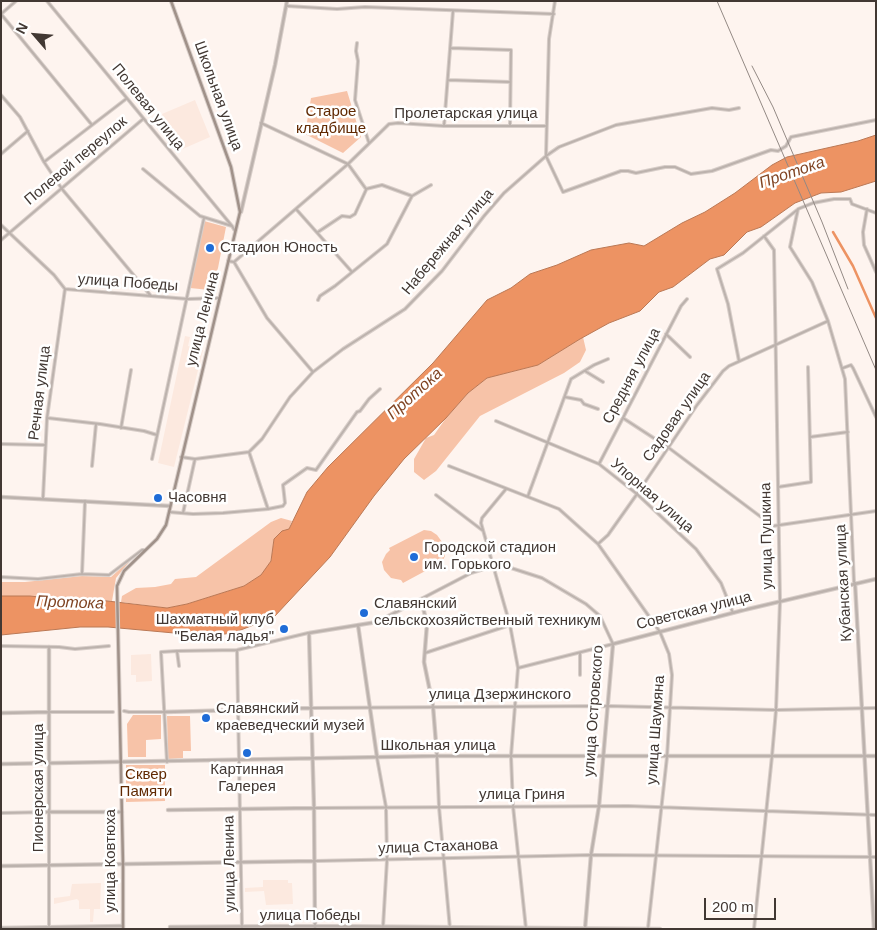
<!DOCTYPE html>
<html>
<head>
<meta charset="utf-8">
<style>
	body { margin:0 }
	#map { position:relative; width:877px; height:930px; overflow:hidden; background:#fef4ef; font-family:Helvetica,sans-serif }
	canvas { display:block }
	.frame { position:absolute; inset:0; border:2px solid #423833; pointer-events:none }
	.north { position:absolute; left:10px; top:10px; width:50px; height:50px; -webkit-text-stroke:4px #fff; paint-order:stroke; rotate:297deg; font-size:14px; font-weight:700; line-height:20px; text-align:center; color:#423833 }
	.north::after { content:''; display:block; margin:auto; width:18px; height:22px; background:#423833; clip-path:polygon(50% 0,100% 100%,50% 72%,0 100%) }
	.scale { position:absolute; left:704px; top:898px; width:72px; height:22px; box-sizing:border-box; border:2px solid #423833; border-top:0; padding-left:6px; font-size:15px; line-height:18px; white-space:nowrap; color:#423833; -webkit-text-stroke:4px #fff; paint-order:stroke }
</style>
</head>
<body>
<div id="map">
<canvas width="877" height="930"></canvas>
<div class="frame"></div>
<div class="north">N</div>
<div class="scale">200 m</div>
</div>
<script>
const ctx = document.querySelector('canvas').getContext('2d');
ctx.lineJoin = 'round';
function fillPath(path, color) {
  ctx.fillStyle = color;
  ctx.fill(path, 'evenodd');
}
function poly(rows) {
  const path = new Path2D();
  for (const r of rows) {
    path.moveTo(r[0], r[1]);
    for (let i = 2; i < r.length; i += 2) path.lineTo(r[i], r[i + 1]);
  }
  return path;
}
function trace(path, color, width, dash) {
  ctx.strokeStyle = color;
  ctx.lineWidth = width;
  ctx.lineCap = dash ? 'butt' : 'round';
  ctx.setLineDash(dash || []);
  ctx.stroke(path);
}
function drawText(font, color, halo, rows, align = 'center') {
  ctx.font = font + ' Helvetica,sans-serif';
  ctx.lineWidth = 5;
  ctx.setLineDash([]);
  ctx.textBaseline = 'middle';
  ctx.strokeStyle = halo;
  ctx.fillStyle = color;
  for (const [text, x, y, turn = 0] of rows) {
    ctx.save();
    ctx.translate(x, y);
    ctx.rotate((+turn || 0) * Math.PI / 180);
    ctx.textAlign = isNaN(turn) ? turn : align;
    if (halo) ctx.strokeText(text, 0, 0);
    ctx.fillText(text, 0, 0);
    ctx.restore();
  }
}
fillPath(poly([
	[195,100,210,137,178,151,162,114],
	[185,336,190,337,188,346,203,350,174,467,158,463],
	[151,654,152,681,136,682,136,675,131,675,131,655],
	[263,880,288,880,288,883,292,883,293,904,266,905,264,891,245,892,245,888,263,887],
	[101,883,100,909,94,909,93,922,90,922,90,909,79,909,79,901,77,899,54,904,54,898,70,896,72,884]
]), '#fce9df');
fillPath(poly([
	[347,91,361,137,343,153,305,134,311,98],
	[204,221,226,227,218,268,210,290,190,288],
	[583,337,586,350,580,362,564,373,480,416,436,471,424,480,414,472,414,459,426,438,434,435,446,418,468,393,487,378,538,365],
	[281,518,292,521,289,529,274,539,271,561,262,575,244,586,187,604,167,608,121,602,122,596,136,588,155,587,171,584,175,579,196,577,271,522],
	[424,530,431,531,437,535,442,542,444,548,445,556,442,562,403,583,401,580,391,578,384,570,382,562,386,554,390,550,389,548],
	[128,562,129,562,116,578,112,601,1,596,1,582,25,582,82,576,111,577],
	[133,715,161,715,161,739,146,740,146,757,128,757,127,724],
	[167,716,190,716,191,751,183,751,183,758,168,759],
	[126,765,165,765,165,801,126,802]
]), '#f7c3a8');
const water = poly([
	[876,135,876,181,841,192,821,193,795,203,761,227,747,232,724,255,710,259,673,287,659,292,640,311,609,323,580,339,538,365,487,378,468,393,446,418,404,459,374,496,330,557,274,617,233,633,207,636,108,627,80,627,1,635,1,596,30,596,57,599,99,600,167,608,187,604,244,586,261,575,271,561,274,539,282,531,289,529,307,492,328,467,433,363,487,300,511,288,530,274,557,265,591,250,629,243,644,246,682,223,705,212,735,193,772,165,787,157,858,141,876,135]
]);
fillPath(water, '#ed9363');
trace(water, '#ba7855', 1);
trace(poly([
	[833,232,853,266,876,318]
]), '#ed9363', 2.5);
const minor = poly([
	[47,1,232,226],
	[555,1,549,39,546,156,563,192,621,171,628,171,636,173,665,167,675,167,691,174,712,171,771,150,778,151,786,146,791,137,876,120],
	[287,6,337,9,365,7,554,14],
	[1,14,92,125],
	[1,14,16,1],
	[357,43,356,51,358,61,355,100,369,143],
	[451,48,511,50,510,126],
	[448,80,510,82],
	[1,95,20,117,44,162,62,189,151,296],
	[261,123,348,164,366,189,382,185,412,196],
	[444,126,453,11],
	[1,154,28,131],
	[44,162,126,99],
	[143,169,200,216,232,226,235,231],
	[296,209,352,272],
	[867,209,863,232,864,245,876,272],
	[1,225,54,275,65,289],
	[318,232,342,216,350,217,355,214,366,190],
	[1,240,143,119],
	[228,261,234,262,348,164,389,124,398,123,444,126,545,126],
	[234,262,267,318,313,372],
	[65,289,188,299,219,298],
	[318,300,320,296,335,286,387,244,412,196,431,185],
	[666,334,690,357],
	[739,361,728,304,717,269,743,253,797,210],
	[843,368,851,365,853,368,876,417],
	[585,371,603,382],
	[565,397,581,400,584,404,598,409],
	[48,418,100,424,144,431,157,435],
	[623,418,669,448,773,526,876,511],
	[496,421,599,464,637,494,696,549,721,583,733,613],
	[121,428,131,370],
	[810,437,848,432],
	[1,444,45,445],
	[249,452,268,509],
	[181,457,195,459,249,452,262,439,290,397,313,372,343,349,405,309,442,271,484,216,504,193,546,156,559,147,616,125,712,108,729,110,739,108],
	[152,459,204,218],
	[599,464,681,306,687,299],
	[92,466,96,424],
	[449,466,559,509,598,544,660,632,669,654,672,675,667,757,648,928],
	[778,487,811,482,808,367],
	[506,489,482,518,481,523,510,625,518,668,511,756,513,806,526,929],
	[436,495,482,530],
	[528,496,571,379,594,365,608,359],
	[43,498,47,418,65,289],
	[169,512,193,514,223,513,268,509,283,506,285,503,283,485,307,468,316,470,357,412,360,411,369,399,380,389],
	[183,513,195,459],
	[598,544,608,535,637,494,697,405,723,371,729,366,828,321],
	[82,574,85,501],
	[1,577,38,579,82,574,109,575,142,550,145,550],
	[854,582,845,379,828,321,812,282,790,247,798,209,813,203,834,199,850,199,852,204,876,213],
	[421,599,471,573,494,566,511,568,542,578,586,604,600,616,613,644,518,668],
	[1,646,59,647,75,649,109,646],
	[237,650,242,929],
	[177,651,237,650,308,633],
	[425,653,510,625],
	[580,675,580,653],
	[312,708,607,706,776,710,876,708],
	[124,711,129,712,165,712],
	[50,712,113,712],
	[437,757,439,807,450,929],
	[377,758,386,807,387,860,383,927],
	[167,762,161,652,177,651,179,666],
	[314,808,628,806,876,815],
	[1,813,49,812,49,927],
	[315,861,591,855,876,857],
	[754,929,772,756,776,710,780,601,774,250,764,236]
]);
const tertiary = poly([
	[241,212,275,65,287,1],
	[1,497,170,506],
	[855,583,874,929],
	[358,625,377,757],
	[49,647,49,812,122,812],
	[165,712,312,708],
	[1,713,50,712],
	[1,764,437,756,876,756],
	[168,810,314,808],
	[1,866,315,861],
	[170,927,315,926,660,929],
	[1,928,123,926],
	[315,929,314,808,309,633,377,622,421,599,427,624,424,662,433,706,437,756],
	[585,929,591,855,599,806,613,644,744,610,876,579]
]);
const secondary = poly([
	[123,929,123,865,117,586,124,571,157,539,166,525,240,212,231,167,171,1]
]);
trace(minor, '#d8cec9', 4);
trace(tertiary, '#d8cec9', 4.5);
trace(secondary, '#d8cec9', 4.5);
trace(minor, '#bcb2ad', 2);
trace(tertiary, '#bcb2ad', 2.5);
trace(secondary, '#a09189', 2.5);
trace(poly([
	[717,1,876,370],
	[752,66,773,107,822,222,848,289]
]), '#938984', 1);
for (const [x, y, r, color] of [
	[210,248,5,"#1f6cd7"],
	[158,498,5,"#1f6cd7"],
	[414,557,5,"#1f6cd7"],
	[364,613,5,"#1f6cd7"],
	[284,629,5,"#1f6cd7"],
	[206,718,5,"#1f6cd7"],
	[247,753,5,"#1f6cd7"]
]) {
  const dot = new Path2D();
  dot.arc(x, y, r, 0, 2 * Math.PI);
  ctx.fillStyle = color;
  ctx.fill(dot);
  trace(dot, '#fff', 2);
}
drawText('15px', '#423833', '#fff', [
	["Школьная улица",218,96,70],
	["Полевая улица",148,107,51],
	["Пролетарская улица",466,114],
	["Полевой переулок",76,161,-40],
	["Набережная улица",448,242,-50],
	["улица Победы",128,283,4],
	["улица Ленина",203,319,-76],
	["Средняя улица",632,376,-62],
	["Речная улица",40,393,-83],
	["Садовая улица",677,417,-55],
	["Упорная улица",652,496,41],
	["улица Пушкина",767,536,-91],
	["Кубанская улица",844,583,-93],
	["Советская улица",694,611,-14],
	["улица Дзержинского",500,695],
	["улица Островского",594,711,-86],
	["улица Шаумяна",656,730,-86],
	["Школьная улица",438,746],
	["Пионерская улица",39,788,-90],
	["улица Гриня",522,795],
	["улица Стаханова",438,847,-2],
	["улица Ковтюха",111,861,-90],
	["улица Ленина",230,864,-91],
	["улица Победы",310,916]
]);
drawText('15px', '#612902', '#fff', [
	["Старое",331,112],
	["кладбище",331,129],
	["Сквер",146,775],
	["Памяти",146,792]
]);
drawText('15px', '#423833', '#fff', [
	["Стадион Юность",220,248],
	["Часовня",168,498],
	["Городской cтадион",424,548],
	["им. Горького",424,565],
	["Славянский",374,604],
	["сельскохозяйственный техникум",374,621],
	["Шахматный клуб",274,620,"right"],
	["\"Белая ладья\"",274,637,"right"],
	["Славянский",216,709],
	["краеведческий музей",216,726],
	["Картинная",247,770,"center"],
	["Галерея",247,787,"center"]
], 'left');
drawText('italic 16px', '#804423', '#fff', [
	["Протока",792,173,-19],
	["Протока",415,394,-42],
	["Протока",70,603,2]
]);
</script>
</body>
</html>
